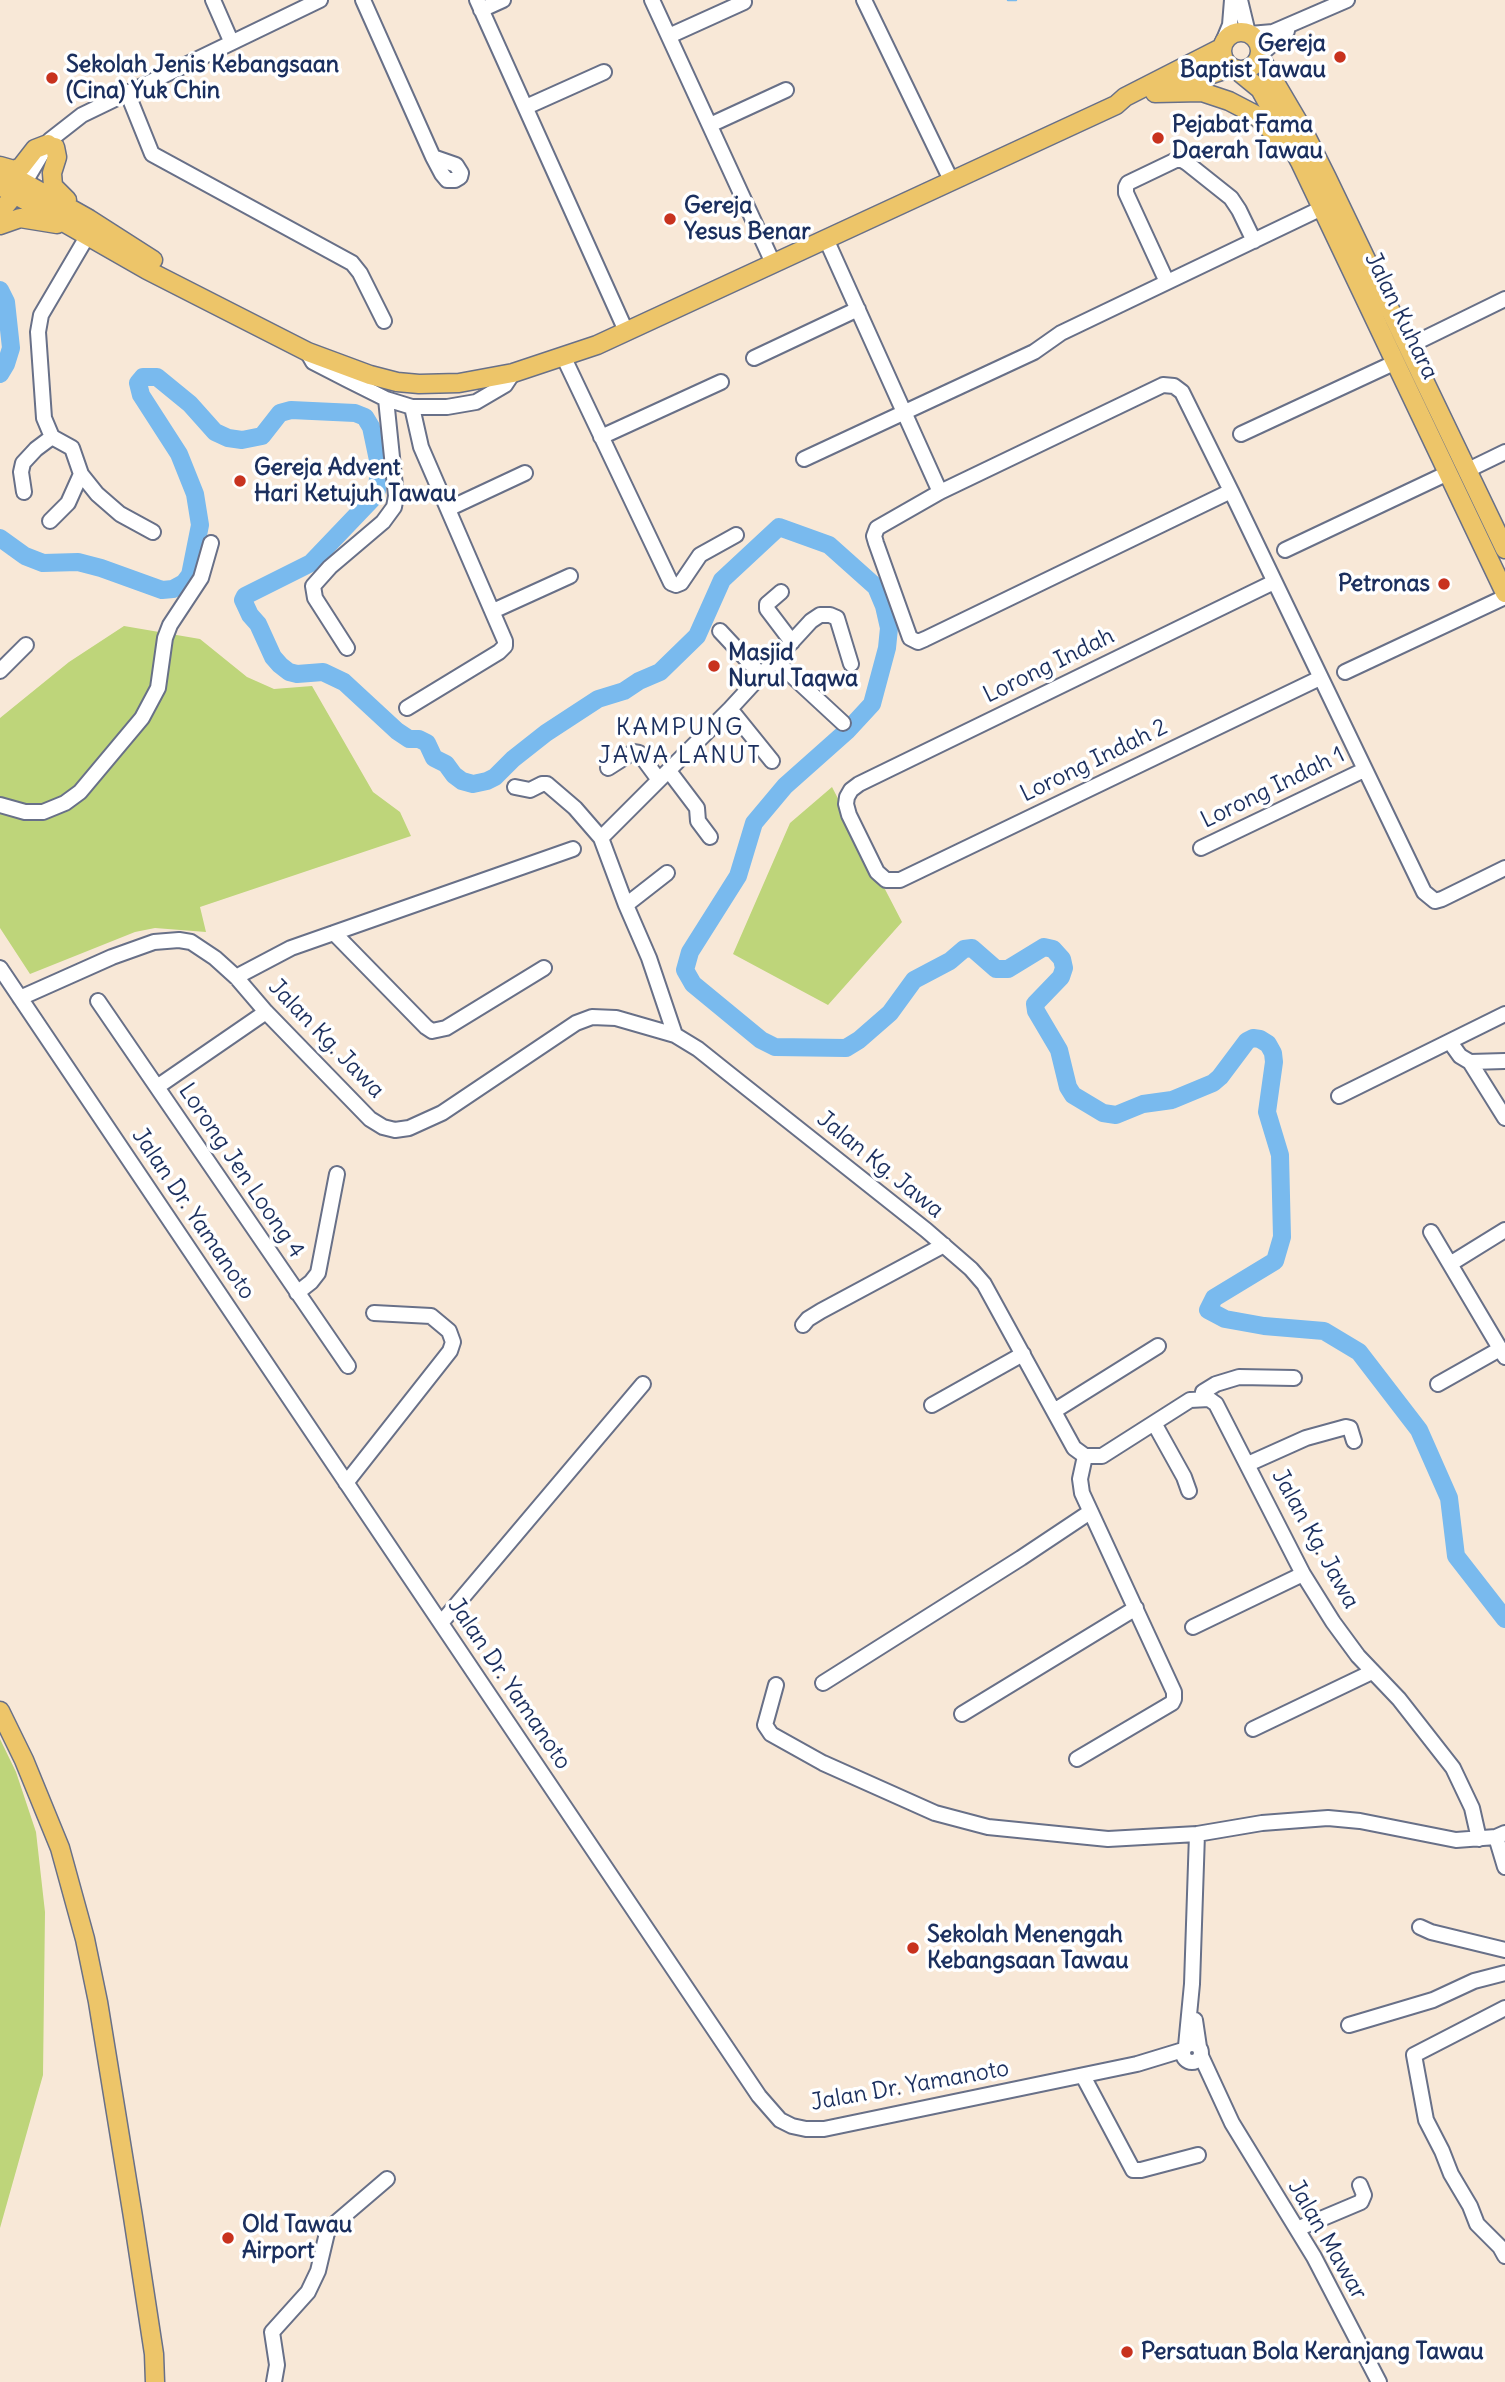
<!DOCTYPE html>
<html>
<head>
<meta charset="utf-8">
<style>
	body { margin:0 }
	canvas { display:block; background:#f8e8d7 }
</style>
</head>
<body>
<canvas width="1505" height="2382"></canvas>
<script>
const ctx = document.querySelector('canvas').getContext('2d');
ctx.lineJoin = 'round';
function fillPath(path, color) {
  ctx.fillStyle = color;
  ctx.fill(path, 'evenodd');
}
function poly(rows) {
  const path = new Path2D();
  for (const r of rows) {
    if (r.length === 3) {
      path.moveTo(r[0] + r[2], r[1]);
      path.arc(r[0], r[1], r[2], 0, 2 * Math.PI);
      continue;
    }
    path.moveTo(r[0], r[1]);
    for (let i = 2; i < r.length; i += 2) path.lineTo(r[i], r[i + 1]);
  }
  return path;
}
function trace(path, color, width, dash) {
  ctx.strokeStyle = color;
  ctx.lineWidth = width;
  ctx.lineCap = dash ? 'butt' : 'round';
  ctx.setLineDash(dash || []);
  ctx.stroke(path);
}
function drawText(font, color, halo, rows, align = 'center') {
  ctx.font = font + ' Delius,sans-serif';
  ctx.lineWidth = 7;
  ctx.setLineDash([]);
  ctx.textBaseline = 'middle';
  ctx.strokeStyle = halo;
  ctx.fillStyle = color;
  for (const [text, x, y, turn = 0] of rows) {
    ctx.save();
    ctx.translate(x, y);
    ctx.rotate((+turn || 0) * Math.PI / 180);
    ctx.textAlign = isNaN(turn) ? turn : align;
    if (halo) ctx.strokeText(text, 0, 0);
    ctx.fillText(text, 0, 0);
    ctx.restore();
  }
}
fillPath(poly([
	[124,626,200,639,247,677,274,689,312,686,373,792,400,812,411,836,200,907,206,932,155,928,135,932,30,974,0,928,0,718,69,662],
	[832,787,902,922,828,1005,733,954,790,823],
	[0,1739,16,1772,36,1832,45,1912,43,2075,0,2228]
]), '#bed57a');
trace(poly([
	[1008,0,1016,0]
]), '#79baee', 2.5);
trace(poly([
	[0,290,6,302,11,348,6,364,0,374],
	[0,538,25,556,43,563,78,562,101,568,162,590,173,589,184,583,190,575,200,525,195,494,179,454,141,395,138,383,143,377,157,377,190,404,215,432,228,438,242,440,262,436,280,413,291,410,355,413,365,417,371,427,379,465,377,490,374,497,311,563,245,596,243,600,250,615,258,624,273,657,280,665,289,672,297,674,323,672,344,682,397,731,409,739,419,739,427,743,434,758,446,764,454,775,462,781,473,784,487,781,495,777,513,759,546,733,598,699,624,691,639,681,660,672,697,636,722,580,779,527,829,545,876,587,884,606,889,628,887,648,872,704,848,730,785,786,754,823,738,876,690,952,685,970,693,984,761,1040,775,1047,846,1048,859,1040,890,1013,914,980,950,961,964,949,972,948,996,969,1008,969,1044,947,1053,949,1062,959,1064,968,1061,977,1035,1004,1036,1011,1059,1050,1068,1087,1073,1095,1103,1113,1116,1115,1143,1104,1172,1100,1213,1083,1220,1077,1247,1041,1253,1038,1260,1039,1268,1044,1273,1053,1274,1062,1267,1112,1280,1155,1282,1237,1275,1261,1214,1298,1208,1310,1225,1319,1264,1326,1324,1331,1359,1352,1419,1430,1449,1498,1456,1556,1505,1619]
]), '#79baee', 18);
const minor = poly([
	[213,0,231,41],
	[363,0,433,157,442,174,447,180,455,180,460,177,461,173,456,165,433,157],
	[477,0,626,331],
	[652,0,773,263],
	[864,0,951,180],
	[1240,0,1248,33],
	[481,10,503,0],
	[1250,34,1273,32,1347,0],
	[669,36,744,2],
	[1223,42,1230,25,1232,0],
	[1260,55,1287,31],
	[127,92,152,154,352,263,360,273,384,321],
	[526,107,604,72],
	[710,125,786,90],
	[25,182,50,140,82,115,320,0],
	[88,235,41,315,38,332,44,418,52,437,72,448,81,474,97,494,120,514,153,532],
	[826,239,940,492],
	[1167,282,1126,193,1126,187,1128,183,1176,160,1182,160,1187,163,1231,198,1239,210,1254,241],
	[1409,346,1505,299],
	[309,355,313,362,348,380,386,399,412,407,447,407,476,402,505,385,513,373],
	[564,358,671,583,676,585,681,583,700,555,736,535],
	[754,358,858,309],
	[1163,385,1174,386,1182,392,1231,491,925,639,918,642,910,638,876,543,874,536,877,528,940,492,1163,385],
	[1241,434,1396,362],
	[601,437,721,382],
	[804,459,1034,352,1061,333,1322,208],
	[1468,470,1505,452],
	[1231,491,1424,892,1435,901,1442,899,1505,868],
	[24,492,21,472,23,463,36,449,52,437],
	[448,509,525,473],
	[50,521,68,503,81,474],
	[1285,550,1448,473],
	[1274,582,859,784,851,790,847,797,846,804,849,815,877,872,886,880,900,880,1320,678],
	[781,592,767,604,767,609,792,642],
	[493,611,570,576],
	[720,631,762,676],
	[347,648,315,598,313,586,330,567,383,522,394,507,396,496,386,399],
	[776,661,843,723],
	[0,671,26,645],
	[1345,672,1505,597],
	[407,708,499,652,505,646,505,641,421,447,412,407],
	[730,709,772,761],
	[608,768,633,752,639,753,659,780],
	[669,771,697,808,698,821,710,837],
	[515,787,530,790,542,784,547,784,575,808,601,838,626,905,649,958,675,1035],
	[0,805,25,812,43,812,65,803,80,792,142,718,158,688,165,638,170,625,201,578,211,543],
	[601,838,730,709,811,621,820,615,830,615,837,618,851,664],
	[1201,848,1364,770],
	[626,905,667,873],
	[334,933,426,1027,432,1031,446,1028,544,968],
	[0,968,759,2096,780,2120,792,2126,806,2129,824,2129,1137,2064,1183,2050],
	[236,977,291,948,573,849],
	[20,998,112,957,154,942,179,940,191,942,215,958,236,977,266,1012,370,1119,383,1127,395,1130,409,1128,442,1113,576,1023,592,1017,616,1018,675,1035,698,1049,728,1073,926,1230,971,1269,984,1284,1074,1448,1085,1456,1102,1456,1190,1400,1209,1399,1216,1404,1303,1574,1333,1622,1358,1656,1399,1699,1453,1768,1472,1808,1479,1839],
	[98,1001,348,1366],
	[1450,1042,1460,1056,1470,1062,1505,1061],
	[1470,1062,1505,1118],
	[157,1087,266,1012],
	[1339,1096,1505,1014],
	[1431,1232,1505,1357],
	[1450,1264,1505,1230],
	[297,1293,311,1282,318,1273,337,1174],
	[803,1325,808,1319,821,1311,944,1245],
	[1438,1384,1500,1349],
	[1202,1398,1203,1392,1216,1384,1239,1377,1294,1378],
	[932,1405,1023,1354],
	[1054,1411,1158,1346],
	[1154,1423,1184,1477,1189,1491],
	[1248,1464,1306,1438,1346,1427,1350,1428,1354,1441],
	[346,1483,450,1351,453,1342,449,1331,431,1316,374,1313],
	[441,1623,643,1384],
	[1193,1627,1303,1574],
	[823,1683,1021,1558,1090,1512],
	[776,1685,765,1725,771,1734,823,1763,935,1813,988,1827,1108,1839,1197,1834,1262,1823,1328,1818,1360,1821,1456,1840,1496,1837,1505,1833],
	[962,1714,1136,1608],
	[1253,1729,1372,1672],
	[1077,1759,1172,1703,1174,1699,1174,1692,1082,1493,1080,1479,1085,1456],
	[1496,1837,1505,1867],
	[1420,1927,1431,1932,1505,1950],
	[1505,2008,1414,2055,1426,2120,1442,2151,1451,2174,1470,2206,1477,2224,1500,2247,1505,2256],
	[1195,2020,1199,2047],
	[1349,2025,1433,2000,1474,1981,1505,1973],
	[1192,2053,9],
	[1186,2046,1192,1984,1197,1834],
	[1201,2056,1232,2123,1314,2257,1379,2382],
	[1083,2076,1133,2170,1141,2170,1198,2155],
	[1297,2229,1361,2202,1364,2195,1360,2185],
	[274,2382,277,2365,272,2332,308,2292,318,2271,327,2233,332,2226,387,2179]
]);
const major = poly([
	[1241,51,19],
	[1260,57,1303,130,1327,178,1505,549],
	[1238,71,1260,89,1300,162,1505,593],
	[1176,86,1230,68],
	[1155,93,1202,92,1229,101,1254,114,1284,143],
	[55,147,57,157,52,173,53,186,67,200],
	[0,166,14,170,21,167,35,149,48,144],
	[0,169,89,219,153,260],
	[0,186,147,270,308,352,370,375,397,382,419,384,459,383,513,373,597,345,1116,105,1125,97,1221,48],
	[0,212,23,185],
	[0,225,20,218,57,224],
	[0,1711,24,1760,60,1848,85,1939,98,2002,133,2217,154,2354,155,2382]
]);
trace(minor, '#687088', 18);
trace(major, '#687088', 21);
trace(minor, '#fff', 14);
trace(major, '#edc569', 18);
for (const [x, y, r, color] of [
	[1340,57,7,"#c8321e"],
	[52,78,7,"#c8321e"],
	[1158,138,7,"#c8321e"],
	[670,219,7,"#c8321e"],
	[240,481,7,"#c8321e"],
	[1444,584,7,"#c8321e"],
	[714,666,7,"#c8321e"],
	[913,1948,7,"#c8321e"],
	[228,2238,7,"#c8321e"],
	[1127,2352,7,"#c8321e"]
]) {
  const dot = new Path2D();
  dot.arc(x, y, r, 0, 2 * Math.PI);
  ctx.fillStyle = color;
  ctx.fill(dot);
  trace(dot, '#fff', 2.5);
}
drawText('bold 23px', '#1b2f5e', '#fff', [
	["Gereja",1326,44,"right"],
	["Baptist Tawau",1326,70,"right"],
	["Sekolah Jenis Kebangsaan",66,65],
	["(Cina) Yuk Chin",66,91],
	["Pejabat Fama",1172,125],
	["Daerah Tawau",1172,151],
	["Gereja",684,206],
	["Yesus Benar",684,232],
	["Gereja Advent",254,468],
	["Hari Ketujuh Tawau",254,494],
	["Petronas",1430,584,"right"],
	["Masjid",728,653],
	["Nurul Taqwa",728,679],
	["Sekolah Menengah",927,1935],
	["Kebangsaan Tawau",927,1961],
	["Old Tawau",242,2225],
	["Airport",242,2251],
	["Persatuan Bola Keranjang Tawau",1141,2352]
], 'left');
drawText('23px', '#1b2f5e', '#fff', [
	["Jalan Kuhara",1401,316,64],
	["Lorong Indah",1049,666,-26],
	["Lorong Indah 2",1094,761,-26],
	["Lorong Indah 1",1273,788,-26],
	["Jalan Kg. Jawa",326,1039,46],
	["Jalan Kg. Jawa",880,1165,39],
	["Lorong Jen Loong 4",241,1171,56],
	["Jalan Dr. Yamanoto",193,1214,56],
	["Jalan Kg. Jawa",1315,1539,61],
	["Jalan Dr. Yamanoto",509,1684,56],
	["Jalan Dr. Yamanoto",910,2086,-10],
	["Jalan Mawar",1327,2240,60]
]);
ctx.letterSpacing = '2px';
drawText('24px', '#1b2f5e', '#fff', [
	["KAMPUNG",680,728],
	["JAWA LANUT",680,756]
]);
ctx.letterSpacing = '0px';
</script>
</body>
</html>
